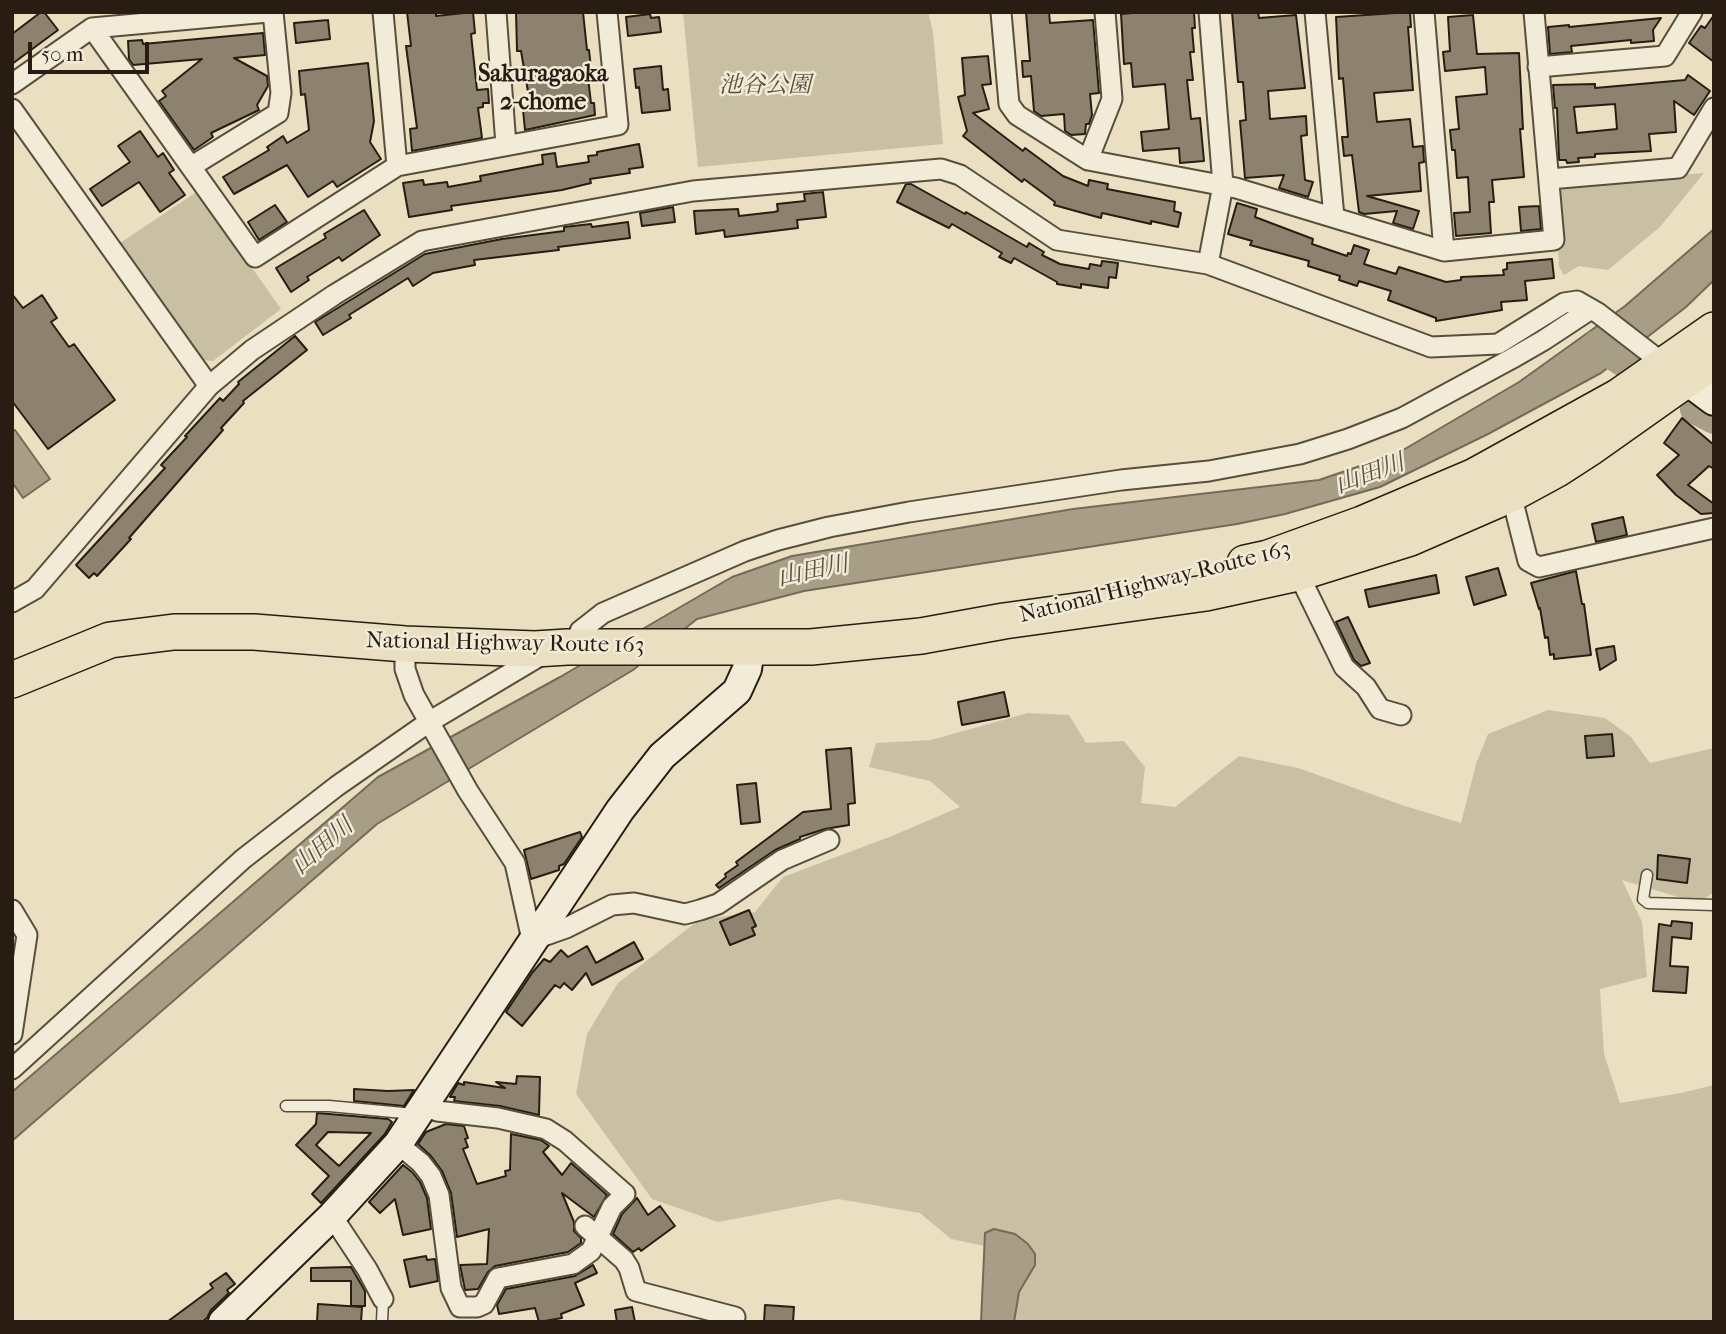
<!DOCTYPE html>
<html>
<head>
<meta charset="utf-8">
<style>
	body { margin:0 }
	#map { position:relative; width:1726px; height:1334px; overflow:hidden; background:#eae0c1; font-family:"IM FELL French Canon",serif }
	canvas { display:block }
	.frame { position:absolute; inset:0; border:14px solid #291d13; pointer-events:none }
	.scale { position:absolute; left:28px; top:42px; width:121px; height:32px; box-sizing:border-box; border:4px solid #291d13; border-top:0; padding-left:9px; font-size:21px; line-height:24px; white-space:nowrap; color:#291d13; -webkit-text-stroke:5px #f1ebd7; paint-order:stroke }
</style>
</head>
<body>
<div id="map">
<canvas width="1726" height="1334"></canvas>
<div class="frame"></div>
<div class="scale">50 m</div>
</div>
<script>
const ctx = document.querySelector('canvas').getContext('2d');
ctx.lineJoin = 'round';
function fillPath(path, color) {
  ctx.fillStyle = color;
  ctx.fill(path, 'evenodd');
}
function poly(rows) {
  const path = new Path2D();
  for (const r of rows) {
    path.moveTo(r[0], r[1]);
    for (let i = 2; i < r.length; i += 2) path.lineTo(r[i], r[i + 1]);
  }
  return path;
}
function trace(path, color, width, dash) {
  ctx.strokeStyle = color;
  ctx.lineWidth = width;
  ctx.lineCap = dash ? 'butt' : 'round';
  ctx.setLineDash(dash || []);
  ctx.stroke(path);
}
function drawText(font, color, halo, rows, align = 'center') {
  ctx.font = font + ' "IM FELL French Canon","Noto Serif JP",serif';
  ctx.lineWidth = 5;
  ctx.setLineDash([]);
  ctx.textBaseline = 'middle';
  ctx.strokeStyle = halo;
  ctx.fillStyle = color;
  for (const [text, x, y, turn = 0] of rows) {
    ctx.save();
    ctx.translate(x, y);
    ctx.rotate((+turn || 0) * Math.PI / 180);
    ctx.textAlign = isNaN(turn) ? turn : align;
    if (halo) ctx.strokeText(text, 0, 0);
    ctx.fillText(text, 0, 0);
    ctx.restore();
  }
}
fillPath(poly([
	[683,12,928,12,933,32,943,144,698,167],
	[1704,173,1660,227,1608,270,1579,266,1564,275,1559,267,1558,248,1562,247,1557,193,1563,184],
	[198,191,281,309,213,361,202,360,120,243],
	[1548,710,1605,718,1631,737,1650,763,1714,748,1714,892,1698,903,1622,880,1642,922,1647,977,1600,989,1604,1054,1620,1103,1681,1093,1714,1085,1714,1322,1016,1322,1006,1300,1013,1252,951,1239,920,1213,838,1199,718,1222,652,1199,576,1094,587,1034,618,983,699,920,755,912,783,877,892,836,960,807,930,781,869,767,876,743,931,740,1028,713,1069,715,1086,743,1124,741,1145,767,1141,803,1175,807,1239,756,1298,768,1405,806,1461,823,1476,764,1488,734]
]), '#c9bfa3');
const water = poly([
	[1714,229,1714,280,1686,307,1601,373,1488,434,1380,487,1285,514,1237,524,804,591,697,619,633,670,377,824,12,1141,12,1092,378,777,560,677,732,577,792,556,1073,509,1319,480,1398,453,1519,382,1625,306,1714,229],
	[15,430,50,479,23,498,12,482,12,432,15,430],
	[994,1229,1015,1234,1028,1244,1035,1254,1035,1265,1019,1292,1014,1322,981,1322,985,1233,994,1229]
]);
fillPath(water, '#a89e86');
trace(water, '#756a58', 2);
trace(poly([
	[1597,345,1625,363],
	[1695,409,1714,419]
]), '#a89e86', 30);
const building = poly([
	[41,12,44,12,58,30,12,64,12,34,41,12],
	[407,12,436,12,436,16,473,12,475,33,471,34,477,90,488,89,489,103,483,103,483,107,478,108,482,138,412,151,410,129,417,128,406,46,411,46,407,12],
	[516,12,583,12,587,50,589,50,591,68,587,69,591,103,594,103,595,115,525,130,523,110,531,109,521,51,517,51,516,12],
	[1026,12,1049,12,1050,23,1093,20,1099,93,1090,94,1092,115,1089,124,1086,124,1085,134,1071,135,1065,131,1064,114,1041,116,1034,111,1031,76,1023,77,1022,61,1030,61,1026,12],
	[1144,12,1194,12,1195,28,1192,28,1194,52,1190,52,1193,80,1187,80,1191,119,1200,118,1204,161,1180,163,1179,148,1143,151,1141,132,1169,129,1165,84,1133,87,1131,63,1124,64,1121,14,1144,12],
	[1232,12,1258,12,1259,18,1296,15,1305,88,1268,91,1270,119,1306,116,1307,135,1301,136,1305,180,1313,182,1308,197,1279,188,1284,175,1245,178,1240,121,1246,120,1243,82,1238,82,1232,12],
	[1410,12,1411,27,1408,27,1413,90,1374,93,1377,122,1410,119,1413,147,1423,146,1424,162,1419,163,1421,191,1367,196,1419,211,1413,229,1393,223,1397,211,1364,214,1359,212,1352,155,1344,156,1342,137,1348,137,1343,78,1339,79,1336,17,1410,12],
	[650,14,651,18,659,17,661,32,628,36,626,17,650,14],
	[1473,15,1477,54,1519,53,1523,129,1520,129,1524,177,1492,180,1494,202,1489,202,1491,233,1456,236,1454,213,1470,212,1468,177,1457,178,1455,150,1452,150,1450,130,1459,129,1456,97,1487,94,1485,67,1445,71,1443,52,1450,51,1448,17,1473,15],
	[1714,15,1714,62,1689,43,1701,26,1705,28,1714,15],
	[1661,18,1653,30,1654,41,1631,43,1631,40,1571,46,1572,52,1550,54,1548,27,1569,25,1569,27,1661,18],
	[328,20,330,39,296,43,294,23,328,20],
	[263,33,265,55,234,58,267,76,268,86,257,105,259,110,211,133,213,137,194,150,159,101,166,96,162,91,202,59,133,65,129,59,128,41,142,40,143,44,263,33],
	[988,56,991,84,982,85,989,109,973,113,1023,151,1025,148,1063,176,1088,186,1089,180,1108,184,1107,189,1175,202,1174,211,1181,213,1178,227,1151,221,1151,224,1102,213,1101,218,1054,205,1055,202,1024,179,1022,182,963,136,967,131,958,97,965,95,962,58,988,56],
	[368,63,374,121,370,142,381,159,337,187,333,181,308,197,287,165,234,194,223,177,269,150,267,147,283,136,287,143,309,130,305,94,301,95,299,71,368,63],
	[661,66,663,90,668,89,670,110,642,113,639,87,636,88,634,69,661,66],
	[1688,75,1710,91,1694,115,1674,101,1676,132,1649,134,1651,151,1595,154,1595,157,1578,158,1579,162,1567,163,1566,160,1559,160,1557,108,1555,108,1553,85,1595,84,1595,88,1685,80,1688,75],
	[1615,104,1617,129,1577,133,1574,107,1615,104],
	[140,131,158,157,163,153,174,170,169,173,185,195,160,212,139,182,102,206,90,189,130,162,118,146,140,131],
	[639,144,643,167,629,169,630,173,590,179,591,183,562,190,451,206,452,210,409,217,403,183,423,180,424,185,447,182,448,187,481,181,480,176,543,164,542,155,555,153,557,167,589,162,588,156,597,155,597,152,639,144],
	[906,184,911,184,965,214,966,212,1027,247,1029,243,1044,252,1042,255,1060,264,1089,269,1090,264,1101,266,1102,261,1118,263,1116,278,1109,277,1108,288,1081,284,1081,288,1057,284,1057,282,1014,258,1011,263,999,257,1002,253,952,224,949,228,897,202,906,184],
	[823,192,826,217,797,220,798,228,725,237,724,230,696,234,694,211,738,209,739,216,774,212,778,211,777,204,805,201,804,194,823,192],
	[1237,203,1257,209,1255,217,1313,239,1312,244,1347,256,1348,253,1351,254,1354,245,1369,250,1364,264,1396,274,1399,267,1446,282,1461,280,1461,277,1504,275,1503,270,1507,269,1507,263,1552,259,1554,278,1525,281,1527,300,1501,302,1502,310,1436,321,1436,318,1388,300,1391,291,1359,281,1357,286,1339,280,1340,276,1308,266,1309,261,1250,245,1252,241,1228,234,1237,203],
	[275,205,287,222,259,240,248,222,275,205],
	[1539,206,1541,229,1521,231,1519,207,1539,206],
	[673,207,675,222,642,226,640,213,673,207],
	[364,210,380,235,342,261,339,257,307,277,309,280,291,292,276,268,326,238,324,234,364,210],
	[628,222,630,238,558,247,559,250,474,260,475,265,433,273,413,286,408,278,349,315,351,318,323,335,315,322,425,254,502,239,564,231,564,227,591,224,592,227,628,222],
	[12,294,23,308,42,295,57,318,51,322,69,347,74,344,115,400,48,449,12,401,12,294],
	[295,336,307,350,243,401,244,403,221,428,223,430,129,538,131,539,97,576,94,573,89,578,76,565,165,468,161,465,187,437,185,436,220,398,223,401,239,384,238,382,295,336],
	[1682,418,1714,445,1714,469,1709,466,1688,485,1714,504,1714,513,1701,514,1676,495,1657,475,1679,455,1664,443,1682,418],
	[1623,517,1627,535,1596,542,1592,524,1623,517],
	[1498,568,1506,595,1474,605,1466,577,1498,568],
	[1576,571,1582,604,1584,604,1591,655,1554,659,1554,654,1550,655,1548,637,1545,638,1540,608,1539,609,1531,583,1576,571],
	[1436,575,1439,593,1369,607,1365,590,1436,575],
	[1348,617,1363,649,1370,663,1361,666,1354,660,1336,622,1348,617],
	[1614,646,1616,660,1600,670,1596,649,1614,646],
	[1004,692,1009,716,962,725,958,702,1004,692],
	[1612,734,1614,756,1587,758,1585,736,1612,734],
	[851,748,855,803,848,804,849,825,825,829,800,837,800,839,775,850,719,888,716,885,726,877,725,874,738,865,736,862,803,812,831,809,826,750,851,748],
	[756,783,760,822,741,824,737,785,756,783],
	[580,832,582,837,564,864,559,866,559,870,531,879,524,850,580,832],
	[1658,855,1690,859,1687,883,1657,879,1658,855],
	[749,910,756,926,752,928,755,935,730,945,720,922,749,910],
	[1672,921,1692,923,1691,939,1672,937,1670,966,1688,967,1686,993,1653,991,1659,924,1671,926,1672,921],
	[634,942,643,959,592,985,586,973,572,990,564,983,560,988,555,985,522,1026,506,1012,532,973,544,959,550,962,561,950,568,957,587,946,596,963,634,942],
	[517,1076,540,1077,539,1115,500,1106,454,1101,455,1097,450,1097,458,1083,464,1085,464,1082,505,1088,496,1082,516,1084,517,1076],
	[354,1089,388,1091,414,1090,404,1106,354,1101,354,1089],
	[317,1113,388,1119,392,1122,385,1134,321,1203,312,1194,329,1176,296,1145,316,1124,317,1113],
	[328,1132,371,1133,339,1166,316,1145,328,1132],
	[446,1124,464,1126,468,1138,465,1139,468,1147,463,1149,477,1184,506,1176,505,1171,510,1170,511,1134,541,1140,549,1146,543,1152,562,1175,571,1163,607,1195,594,1217,562,1193,574,1222,574,1231,581,1238,581,1243,568,1252,495,1266,488,1272,478,1289,465,1290,460,1265,487,1264,489,1229,457,1237,451,1193,442,1171,431,1156,418,1144,426,1132,446,1124],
	[403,1165,412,1172,420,1182,427,1198,431,1229,403,1235,395,1199,380,1213,369,1202,403,1165],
	[637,1198,648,1215,660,1206,675,1226,641,1251,639,1248,633,1252,613,1234,622,1214,637,1198],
	[426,1256,427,1260,435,1259,438,1281,410,1287,404,1260,426,1256],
	[593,1265,597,1273,575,1283,584,1305,561,1314,562,1318,539,1322,535,1308,499,1314,497,1305,506,1289,575,1276,593,1265],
	[351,1267,365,1291,365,1306,351,1306,351,1281,311,1281,311,1268,351,1267],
	[226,1273,235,1284,227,1290,229,1293,211,1310,207,1318,202,1322,167,1322,213,1288,210,1284,226,1273],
	[318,1304,362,1307,361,1322,317,1322,318,1304],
	[765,1305,794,1307,793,1322,764,1322,765,1305],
	[632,1307,635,1322,617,1322,615,1310,632,1307]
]);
fillPath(building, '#8d826d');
trace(building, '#291d13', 2);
const lane = poly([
	[1647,875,1643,899,1648,903,1714,905],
	[286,1106,329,1106,414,1114],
	[382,1322,383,1299]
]);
const street = poly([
	[383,12,397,166],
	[496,12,506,145],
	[1001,12,1009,104,1017,115,1088,160,1236,188,1444,251,1554,240,1534,12],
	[1315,12,1334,217],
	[1424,12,1444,251],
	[92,28,255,257,397,166,618,125,607,12],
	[1538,67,1665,56,1692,12],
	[12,84,92,28,268,12],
	[12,109,209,386],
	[1088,160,1112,99,1105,12],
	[192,166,278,113,281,93,273,12],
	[1549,179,1678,168,1714,108],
	[1208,264,1223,185,1209,12],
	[1511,494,1528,561,1539,567,1714,528],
	[1298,573,1344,667,1366,687,1380,709,1401,715],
	[12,602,35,589,209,386,252,350,334,295,422,241,693,191,941,169,960,175,1057,240,1208,264,1431,347,1498,344,1564,303,1577,301,1598,313,1664,364],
	[580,631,603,613,745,551,778,540,829,527,909,512,1121,480,1209,471,1300,454,1348,439,1402,418,1511,359,1544,340,1591,309],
	[405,644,405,669,414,695,468,791,515,863,532,940,566,928,612,905,634,903,685,914,700,910,718,904,782,860,829,840],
	[12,910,27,935,12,1034],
	[12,1069,243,859,337,786,429,722,538,657],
	[398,1144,421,1163,431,1176,439,1195,451,1288,460,1307,477,1307,484,1304,498,1278,573,1264,591,1251,612,1207,625,1194,565,1141,546,1129,498,1118,437,1111,424,1106],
	[332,1216,367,1269,383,1299],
	[585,1226,624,1260,629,1268,636,1291,735,1317]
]);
const secondary = poly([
	[1671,369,1714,401],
	[223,1322,332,1216,398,1144,620,810,662,756,737,691,747,669,750,648]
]);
const highway = poly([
	[1245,563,1268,558,1362,524,1475,476,1618,397,1714,330],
	[12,680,110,640,174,632,254,632,405,644,535,649,567,647,811,647,921,636,1004,621,1206,593,1298,573,1410,538,1511,494,1557,469,1591,447,1714,360]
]);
trace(lane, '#594e3e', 13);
trace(street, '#594e3e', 23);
trace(secondary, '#291d13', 32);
trace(highway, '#291d13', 38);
trace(lane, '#f1ebd7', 10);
trace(street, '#f1ebd7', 19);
trace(secondary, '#f1ebd7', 28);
trace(highway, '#eae0c1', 35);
drawText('italic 23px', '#594e3e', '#f1ebd7', [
	["池谷公園",765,86]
]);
drawText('23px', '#291d13', '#f1ebd7', [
	["National Highway Route 163",1155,583,-14],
	["National Highway Route 163",505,644,1]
]);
drawText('bold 24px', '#291d13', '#f1ebd7', [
	["Sakuragaoka",543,75],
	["2-chome",543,103]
]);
drawText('italic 24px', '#5c5141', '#f1ebd7', [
	["山田川",1370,475,-20],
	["山田川",813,572,-12],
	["山田川",323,847,-41]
]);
</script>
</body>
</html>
